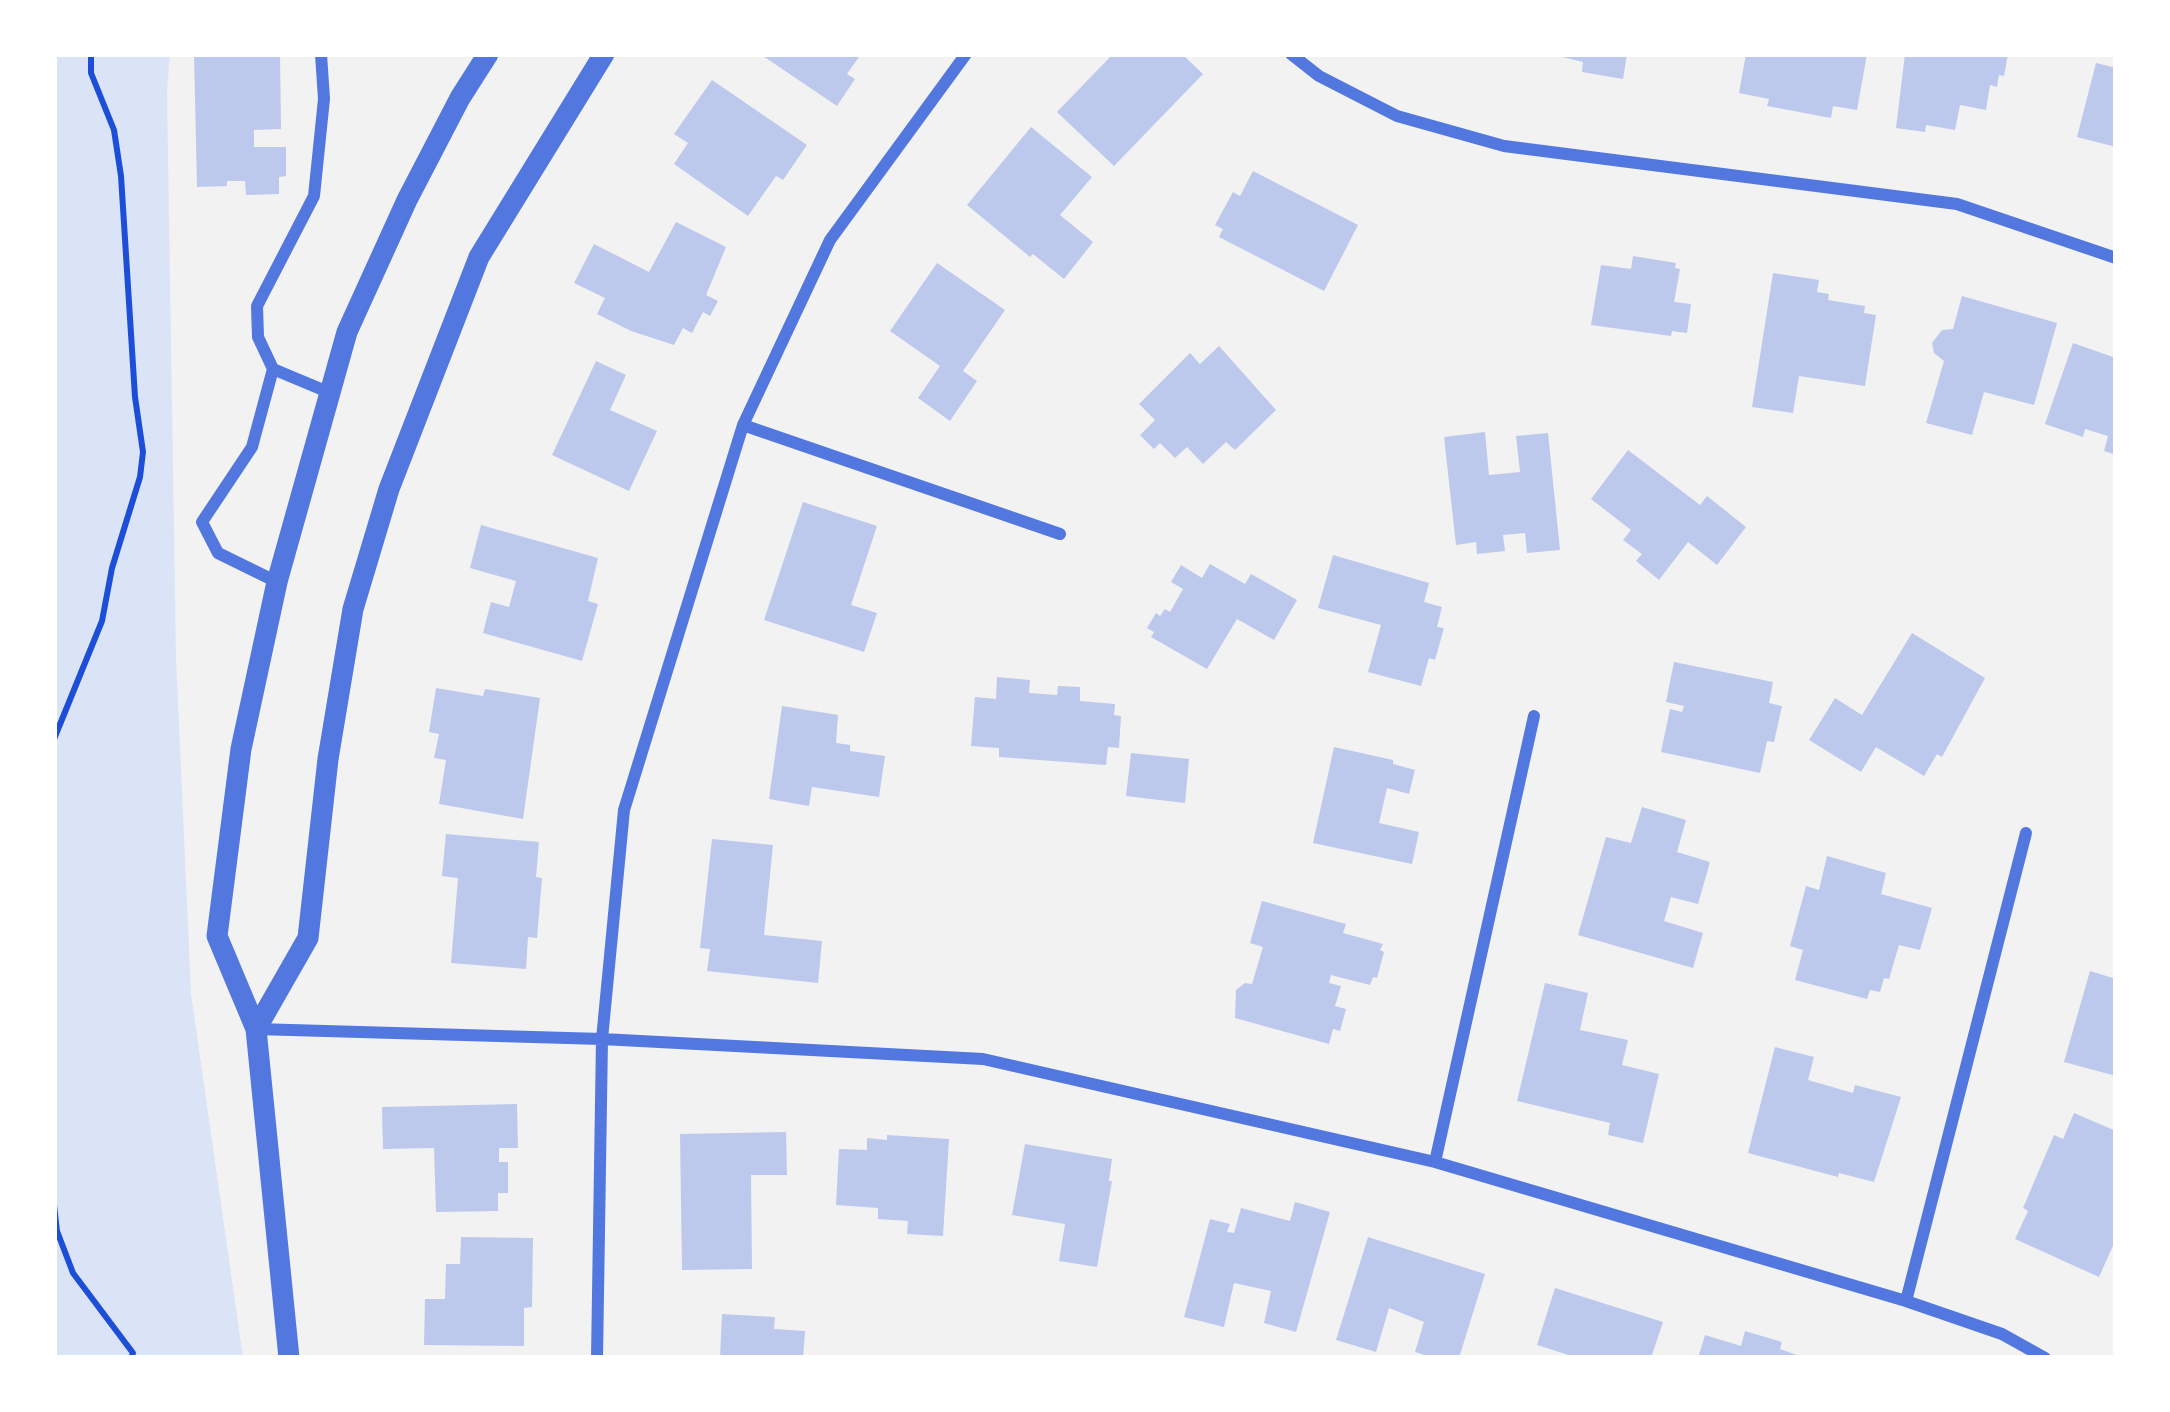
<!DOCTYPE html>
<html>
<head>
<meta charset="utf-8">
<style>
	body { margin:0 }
	#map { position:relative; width:2170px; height:1412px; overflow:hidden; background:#f2f2f2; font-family:Lato,sans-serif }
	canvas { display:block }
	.frame { position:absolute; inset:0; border:57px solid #fff; pointer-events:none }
</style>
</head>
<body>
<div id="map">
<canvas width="2170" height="1412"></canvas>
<div class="frame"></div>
</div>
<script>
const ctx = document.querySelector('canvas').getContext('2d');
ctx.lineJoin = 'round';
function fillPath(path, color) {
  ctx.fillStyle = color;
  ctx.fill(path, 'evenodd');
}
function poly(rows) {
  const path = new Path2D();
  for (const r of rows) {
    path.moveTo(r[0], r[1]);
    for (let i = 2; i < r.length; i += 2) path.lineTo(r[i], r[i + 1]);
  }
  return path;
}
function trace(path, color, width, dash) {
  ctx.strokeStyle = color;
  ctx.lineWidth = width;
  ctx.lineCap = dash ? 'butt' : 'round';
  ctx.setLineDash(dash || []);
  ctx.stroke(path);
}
fillPath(poly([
	[54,54,170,54,167,91,176,656,191,994,243,1358,54,1358]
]), '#dbe4f7');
fillPath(poly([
	[194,54,280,54,281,129,254,130,254,147,286,147,286,176,279,177,279,194,246,195,245,181,227,181,227,186,197,187],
	[760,54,861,54,847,74,855,79,837,106],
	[1113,54,1182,54,1203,74,1114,166,1057,112],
	[1550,54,1627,54,1623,79,1582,72,1583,62],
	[1746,54,1867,54,1857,110,1833,106,1831,118,1767,106,1769,99,1739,93],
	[1905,54,2008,54,2004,76,1999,75,1997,87,1990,85,1986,110,1960,105,1955,130,1926,125,1925,132,1896,128],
	[2096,63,2116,68,2116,147,2077,137],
	[712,80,807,145,783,180,776,176,748,216,674,164,688,143,674,134],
	[1031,127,1092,177,1060,215,1093,242,1064,279,1033,254,1030,257,967,205],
	[1253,171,1358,225,1324,291,1219,237,1223,229,1215,225,1233,192,1240,196],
	[676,222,726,247,706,295,718,301,710,316,703,312,692,333,683,328,674,345,631,331,597,314,605,298,574,283,594,244,649,272],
	[1633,256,1676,263,1675,268,1680,269,1674,302,1691,304,1687,333,1672,331,1671,336,1591,325,1601,265,1631,269],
	[937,263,1005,310,963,371,977,381,950,421,918,398,940,366,890,331],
	[1773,273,1819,280,1817,292,1829,294,1828,300,1865,306,1864,313,1876,315,1865,386,1799,376,1793,413,1752,407],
	[1962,296,2057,323,2034,405,1984,392,1972,435,1926,423,1944,361,1934,353,1932,343,1942,330,1953,329],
	[2073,343,2116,358,2116,455,2104,451,2108,436,2085,429,2083,437,2045,424],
	[1219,346,1276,410,1235,450,1226,442,1203,464,1187,447,1175,458,1160,443,1154,449,1140,435,1155,420,1139,404,1190,353,1200,364],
	[596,361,626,375,610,410,657,431,629,491,552,455],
	[1485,432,1489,475,1520,472,1516,436,1548,433,1560,550,1527,553,1525,533,1503,535,1505,551,1477,554,1476,542,1456,545,1444,437],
	[1628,450,1700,505,1707,496,1746,527,1717,565,1688,542,1659,580,1636,561,1642,554,1623,540,1631,530,1591,499],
	[803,502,877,526,851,605,877,613,864,652,764,620],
	[481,525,598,558,588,601,598,604,582,661,483,633,491,602,509,607,516,581,470,568],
	[1333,555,1429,583,1424,602,1442,607,1437,627,1444,628,1435,660,1429,658,1421,686,1368,672,1381,625,1318,608],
	[1210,564,1245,584,1251,574,1297,600,1274,640,1237,619,1207,669,1151,637,1154,632,1147,628,1156,613,1160,616,1165,609,1170,612,1183,589,1171,582,1181,565,1202,578],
	[1912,633,1985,678,1942,757,1937,754,1924,776,1876,747,1861,772,1809,740,1835,698,1862,715],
	[1674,662,1773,682,1769,703,1782,706,1774,742,1767,741,1760,773,1661,752,1670,709,1682,712,1684,706,1666,702],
	[997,677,1030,680,1029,693,1057,695,1058,686,1080,687,1080,701,1115,704,1114,715,1121,716,1119,748,1108,747,1106,765,999,757,999,748,971,746,975,697,996,699],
	[436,688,483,696,485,689,540,698,523,819,439,804,446,760,434,758,439,734,429,732],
	[782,706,838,715,836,743,850,745,850,751,885,756,879,797,812,787,809,806,769,799],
	[1334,747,1393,760,1393,764,1415,770,1409,794,1387,788,1379,823,1419,832,1412,864,1313,843],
	[1131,753,1189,759,1185,803,1126,796],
	[1642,807,1686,820,1677,852,1710,862,1698,904,1671,897,1664,921,1703,933,1693,968,1578,935,1606,837,1631,843],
	[446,834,539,842,536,877,542,878,537,938,528,937,526,969,451,963,458,878,442,876],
	[712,839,773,845,764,935,822,941,818,983,707,971,710,949,700,948],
	[1827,856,1886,873,1881,894,1932,908,1920,950,1899,945,1889,979,1884,978,1880,992,1870,990,1867,999,1795,980,1803,950,1790,946,1806,886,1819,890],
	[1262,901,1346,924,1343,933,1383,944,1380,950,1384,952,1377,978,1373,977,1370,985,1331,975,1329,983,1341,986,1335,1006,1346,1009,1340,1031,1333,1029,1329,1044,1235,1018,1236,990,1245,983,1252,984,1263,947,1250,943],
	[2090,971,2116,979,2116,1076,2064,1062],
	[1545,983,1588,993,1580,1030,1628,1040,1622,1065,1659,1074,1643,1143,1608,1135,1610,1123,1517,1101],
	[1775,1047,1814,1057,1808,1080,1853,1093,1855,1085,1901,1097,1874,1182,1839,1173,1838,1177,1748,1153],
	[517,1104,518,1148,499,1148,499,1162,508,1162,508,1193,498,1193,498,1211,436,1212,434,1148,383,1149,382,1107],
	[2074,1113,2116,1131,2116,1239,2099,1277,2015,1239,2028,1211,2023,1208,2054,1135,2063,1139],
	[786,1132,787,1175,751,1175,752,1269,682,1270,680,1134],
	[887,1135,949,1139,943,1236,907,1234,908,1221,878,1219,878,1208,836,1205,839,1149,867,1150,867,1138,887,1140],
	[1025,1144,1112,1159,1109,1181,1112,1181,1097,1267,1059,1261,1065,1224,1012,1215],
	[1295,1202,1330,1212,1296,1332,1264,1323,1271,1291,1234,1283,1224,1327,1184,1317,1210,1219,1230,1224,1227,1232,1234,1233,1241,1208,1290,1221],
	[461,1237,533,1238,532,1307,524,1308,524,1346,424,1345,425,1299,445,1299,446,1264,460,1264],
	[1368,1237,1485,1274,1459,1358,1434,1358,1415,1352,1424,1322,1389,1308,1376,1352,1336,1340],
	[1555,1288,1663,1322,1651,1358,1578,1358,1537,1345],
	[722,1314,775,1317,774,1329,805,1331,803,1358,720,1358],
	[1745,1331,1782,1342,1780,1349,1805,1358,1698,1358,1705,1335,1741,1346]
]), '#bdc9ec');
trace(poly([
	[54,739,102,621,112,568,140,477,143,452,135,397,121,176,114,130,91,73,91,54],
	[54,1205,57,1231,73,1273,133,1353,131,1358]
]), '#1d4ed8', 6);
trace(poly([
	[1291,54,1319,76,1397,116,1504,146,1957,204,2116,258],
	[273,369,328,392],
	[743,425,1060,534],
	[277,582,218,553,202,522,252,447,273,369,258,337,257,306,314,196,324,99,321,54],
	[256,1029,602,1039,983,1059,1435,1162,1906,1301,2002,1334,2045,1358],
	[1435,1162,1534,716],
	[1906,1301,2026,833],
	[597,1358,602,1039,624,810,743,425,830,240,966,54]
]), '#5277de', 12);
trace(poly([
	[256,1029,308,938,328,759,353,609,389,489,479,257,604,54],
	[289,1358,256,1029,217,936,241,749,277,582,347,332,407,200,460,98,488,54]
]), '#5277de', 21);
</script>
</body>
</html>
